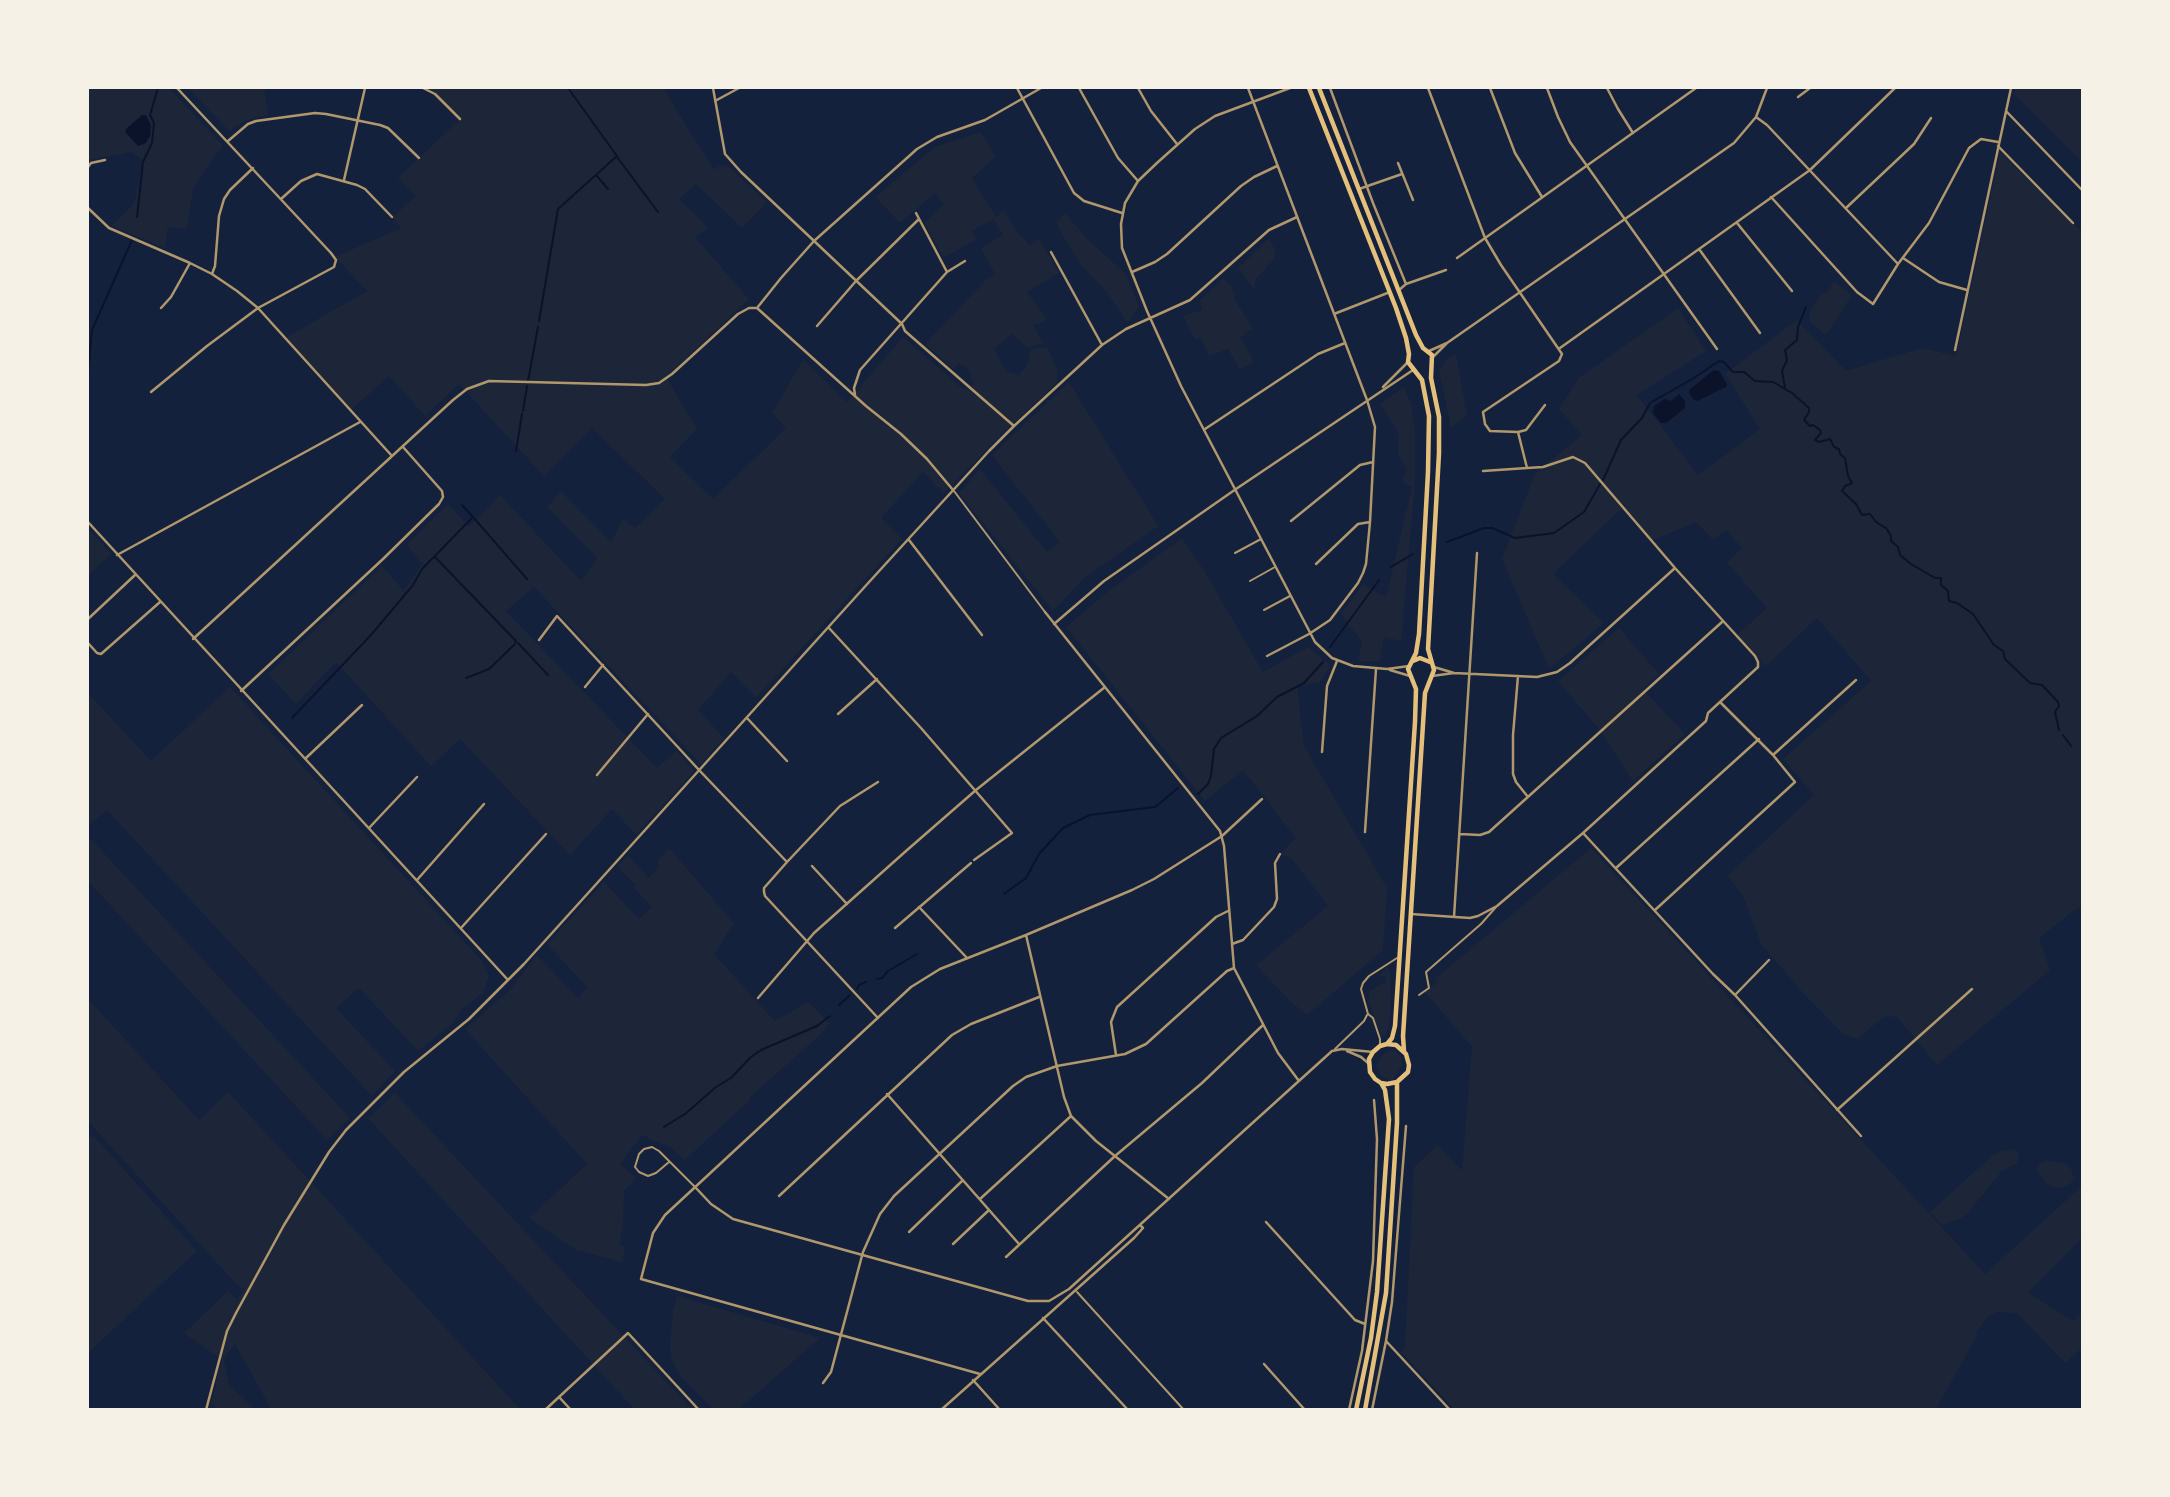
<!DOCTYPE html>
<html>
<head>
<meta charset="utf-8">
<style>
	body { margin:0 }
	#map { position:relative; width:2170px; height:1497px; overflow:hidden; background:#14213d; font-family:Bitter,serif }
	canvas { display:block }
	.frame { position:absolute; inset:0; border:89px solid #f6f1e7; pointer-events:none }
</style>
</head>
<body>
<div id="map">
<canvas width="2170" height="1497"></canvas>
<div class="frame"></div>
</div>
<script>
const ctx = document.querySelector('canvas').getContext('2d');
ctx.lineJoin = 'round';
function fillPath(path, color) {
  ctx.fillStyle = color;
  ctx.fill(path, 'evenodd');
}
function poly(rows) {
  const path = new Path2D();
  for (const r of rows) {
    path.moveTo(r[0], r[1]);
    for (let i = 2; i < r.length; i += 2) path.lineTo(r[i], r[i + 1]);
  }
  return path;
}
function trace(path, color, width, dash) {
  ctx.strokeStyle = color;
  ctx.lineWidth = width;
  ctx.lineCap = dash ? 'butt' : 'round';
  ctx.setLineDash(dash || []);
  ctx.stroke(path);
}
fillPath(poly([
	[88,88,169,88,223,146,214,157,193,189,187,229,168,227,165,244,168,249,111,226,134,204,143,160,132,152,88,160],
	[188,88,264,88,268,115,247,120,229,131],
	[423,88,663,88,714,170,720,165,728,166,767,202,742,228,696,184,679,199,709,228,695,237,749,299,666,377,697,429,670,457,713,499,786,428,772,413,803,360,847,402,903,337,963,389,971,388,973,383,968,369,959,363,953,369,925,344,985,281,995,274,981,248,1003,235,993,219,972,231,976,240,944,258,924,223,944,204,935,193,900,223,875,197,935,147,981,132,995,157,972,178,996,217,1004,210,1015,229,1030,246,1039,238,1059,273,1027,292,1047,319,1039,324,1033,325,1043,343,1027,347,1012,334,994,349,1006,371,1019,375,1027,366,1031,349,1047,347,1057,368,1057,383,1007,429,944,493,923,472,881,518,902,539,756,698,731,672,698,710,724,738,701,764,534,587,506,611,657,768,677,751,694,771,636,835,612,809,570,855,460,739,431,766,336,662,296,704,268,674,382,566,404,591,422,564,407,544,448,504,469,527,500,495,581,581,597,558,547,507,561,491,611,542,623,519,635,528,665,499,592,428,544,476,459,384,425,416,389,376,351,410,285,338,367,291,335,257,401,228,392,217,416,196,398,178,459,120,435,94],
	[2016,88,2082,88,2082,162,2014,94],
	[2000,152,2082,232,2082,906,2073,911,2039,938,2050,970,1937,1065,1897,1017,1885,1016,1857,1039,1843,1034,1803,993,1761,944,1743,896,1727,876,1814,795,1783,759,1871,681,1817,618,1847,590,1766,666,1736,636,1767,608,1727,563,1742,548,1726,530,1713,540,1696,522,1651,541,1622,508,1553,574,1604,623,1549,669,1502,559,1535,474,1582,435,1559,409,1579,378,1678,308,1706,351,1637,395,1698,475,1760,429,1725,374,1797,320,1846,371,1922,348,1956,356],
	[1065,213,1088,240,1126,274,1139,307,1129,321,1126,321,1106,291,1080,264,1063,236,1056,222],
	[1269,238,1275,250,1274,259,1256,279,1254,290,1238,268],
	[1223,278,1231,285,1236,302,1253,328,1240,338,1254,361,1240,370,1228,349,1209,356,1201,338,1195,340,1183,316,1202,310,1200,300],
	[1834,281,1852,295,1826,335,1810,322,1809,313,1822,293,1827,293],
	[1456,354,1467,416,1451,427,1439,371,1446,360],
	[1069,382,1158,526,1084,578,1053,611,959,493,980,469,1047,552,1060,542,992,455],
	[1404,387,1411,404,1415,429,1415,481,1401,641,1384,637,1380,661,1358,661,1362,642,1341,614,1363,584,1386,598,1412,487,1402,482,1407,469,1398,453,1399,434,1380,404],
	[88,528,111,554,88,575],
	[1182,538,1205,572,1263,672,1308,647,1331,666,1319,683,1297,686,1304,746,1387,888,1383,950,1307,1015,1291,1002,1256,965,1328,906,1292,859,1280,854,1296,838,1243,770,1205,801,1066,627,1110,590],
	[1619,628,1659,674,1643,689,1685,734,1633,781,1598,728,1558,681],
	[230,687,482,961,489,976,483,993,463,1008,451,1025,418,1051,359,988,336,1008,395,1071,372,1096,107,810,88,826,88,693,151,761],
	[88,836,350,1118,327,1140,88,881],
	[669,848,734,923,714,954,761,1006,775,1021,808,1002,830,1023,819,1036,750,1097,751,1099,685,1160,670,1147,651,1140,643,1135,638,1138,639,1139,620,1164,636,1178,624,1191,623,1224,619,1245,625,1247,622,1262,576,1250,529,1218,587,1164,465,1029,510,990,537,955,578,998,587,987,547,944,604,882,639,919,652,907,634,888,636,885,620,870,618,866,628,856,649,878,660,865,657,862],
	[1591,848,1985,1274,2082,1186,2082,1238,2028,1293,2073,1321,2082,1313,2082,1348,2065,1363,2017,1313,1997,1312,1988,1316,1976,1332,1977,1336,1936,1409,1454,1409,1401,1352,1405,1348,1414,1167,1438,1145,1462,1171,1472,1047,1425,992,1437,982,1435,979],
	[1388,967,1390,972,1391,1001,1389,1028,1385,1035,1382,1037,1368,1001,1370,991,1381,984,1386,983,1386,976,1380,976,1380,974],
	[88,999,199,1120,228,1092,520,1409,271,1409,235,1343,224,1360,229,1385,255,1409,217,1409,211,1403,222,1360,184,1333,228,1291,237,1300,244,1289,237,1285,88,1121],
	[1393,1049,1401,1057,1402,1065,1392,1081,1381,1076,1376,1066,1383,1054],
	[395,1093,692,1409,634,1409,368,1118],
	[92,1134,197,1251,88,1353,88,1141],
	[2014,1149,2019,1154,2017,1163,2002,1171,1967,1214,1959,1219,1942,1225,1930,1212,1993,1155,2001,1151],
	[2047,1161,2063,1163,2068,1165,2072,1171,2074,1179,2071,1183,2061,1188,2053,1187,2046,1183,2038,1172,2038,1167,2041,1163],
	[677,1296,820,1338,739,1409,713,1409,681,1377,672,1360,670,1348,673,1311]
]), '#1d2539');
fillPath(poly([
	[142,115,146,115,151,125,150,136,146,143,138,146,125,132,127,128],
	[1714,370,1719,371,1727,384,1726,387,1697,401,1694,400,1689,393,1690,389],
	[1679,394,1685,401,1685,408,1666,423,1661,423,1653,413,1654,406,1665,399,1671,401]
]), '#0b132b');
trace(poly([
	[617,157,658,212],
	[597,176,608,189],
	[137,217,143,162,152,143,154,123,150,115,158,88],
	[539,321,558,209,617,156,568,88],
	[88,373,92,330,132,240],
	[528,381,538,327],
	[1785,388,1782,371,1787,360,1785,350,1797,340,1798,327,1806,307],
	[523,411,527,386],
	[516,451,522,414],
	[1603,480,1621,440,1642,418,1650,403,1694,378,1719,361,1724,362,1733,372,1744,372,1755,381,1773,382,1792,393,1809,408,1809,412,1804,420,1810,426,1813,425,1820,430,1821,433,1815,440,1819,442,1830,439,1834,447,1839,449,1840,454,1845,458,1848,476,1852,483,1845,486,1842,491,1856,504,1862,515,1870,514,1876,522,1886,528,1891,536,1891,541,1898,547,1900,555,1911,564,1935,578,1941,578,1941,585,1948,591,1949,601,1957,603,1973,614,1994,645,2003,651,2005,659,2030,683,2042,685,2058,702,2059,706,2055,712,2059,730],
	[473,517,527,579],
	[1447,542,1484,528,1492,528,1515,538,1554,533,1584,512,1600,484],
	[435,557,516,641,515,644,489,669,466,678],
	[1391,567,1413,554],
	[518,643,548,675],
	[1330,647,1379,580],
	[292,718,371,635,413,585,422,569,473,517,462,505],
	[2063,735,2071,746],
	[1198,794,1208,784,1211,776,1214,749,1221,738,1257,716,1277,697,1304,683,1323,662],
	[1004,894,1026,878,1039,854,1063,828,1090,815,1155,807,1178,788],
	[877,979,882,978,888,971,917,954],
	[857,989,859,985,866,982],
	[839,1005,850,995],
	[664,1127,685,1114,716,1087,731,1078,751,1057,761,1050,817,1026,830,1016]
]), '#0b132b', 2);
trace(poly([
	[954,491,1045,612],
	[1235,553,1261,539],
	[1250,581,1275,567],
	[1264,610,1290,596],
	[1419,995,1429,988,1426,972,1481,924,1496,907],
	[1380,1045,1380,1039,1373,1018,1368,1014,1361,989,1363,983,1369,976,1397,958],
	[1335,1049,1364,1021,1367,1015],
	[669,1162,656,1173,648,1176,639,1172,635,1167,639,1154,644,1149,652,1147,659,1151,695,1187],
	[1077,1292,1184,1410]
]), '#b1986c', 2);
trace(poly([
	[423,88,435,94,460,119],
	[713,88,725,154,741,172,902,324,905,331,1014,426],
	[1017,88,1074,193,1084,201,1122,213],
	[1079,88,1118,158,1138,181],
	[1138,88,1151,111,1177,144],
	[1248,88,1367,400,1375,427,1370,522,1366,564,1363,573,1358,583,1330,620,1309,634,1267,656],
	[1290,88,1215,116,1195,129,1158,162,1138,181,1125,203,1121,224,1122,248,1147,311,1181,386,1315,642,1332,658,1353,666,1387,669,1409,666],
	[1330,88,1373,203,1406,284],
	[1428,88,1485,238,1501,265,1562,354,1559,361,1483,412,1485,424,1490,431,1518,432,1526,430,1545,405],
	[1490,88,1515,153,1542,197],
	[1547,88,1558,117,1570,142,1717,349],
	[1607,88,1618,109,1633,133],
	[1798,97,1810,88],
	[715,101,739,88],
	[2006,111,2082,190],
	[1756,117,1767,125,1898,264],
	[228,141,248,124,256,121,315,113,326,114,380,125,388,128,419,158],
	[1998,146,2073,223],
	[1398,163,1413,200],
	[88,167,91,163,105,160],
	[344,180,365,88],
	[1359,189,1402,174],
	[1771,197,1857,292,1873,304,1898,264,1929,223,1969,148,1981,139,1998,142],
	[281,199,301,181,317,174,357,185,365,189,392,217],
	[88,208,109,228,190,263,212,274,237,291,258,308,392,456],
	[1846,208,1914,144,1931,118],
	[916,213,947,272],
	[1737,223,1792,291],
	[1699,249,1760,333],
	[1051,252,1102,345],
	[1457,258,1696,88],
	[1903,258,1939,282,1967,290],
	[1132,272,1155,262,1167,254,1241,186,1254,177,1277,166],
	[212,274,215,266,219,216,224,199,230,190,253,168],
	[1398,291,1406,284,1446,270],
	[161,308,171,297,190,263],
	[757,308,781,278,814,241,917,149,937,137,985,120,1041,88],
	[757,308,866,406,901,434,927,459,953,490],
	[1334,314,1390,292],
	[817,326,856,281,919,219],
	[1560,348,1810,170,1895,88],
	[1955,350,2011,88],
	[1429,351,1447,343],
	[1434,356,1447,343,1734,143,1756,117,1767,88],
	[1383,387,1408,362],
	[151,392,207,346,258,308,334,267,336,260,331,253,177,88],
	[855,395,854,388,860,370,947,272,965,261],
	[1205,429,1318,354,1345,343],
	[1483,471,1527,468,1518,432],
	[1291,521,1360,465,1373,462],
	[88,522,508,980],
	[909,540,982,635],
	[117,555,360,422],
	[1316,564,1358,524,1370,522],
	[1045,612,1220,831,1224,846,1234,968,1278,1053,1299,1081],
	[88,619,135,575],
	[1054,624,1104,581,1236,489,1413,370],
	[829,628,921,728,1012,833,974,860],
	[193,639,453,400,467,389,489,381,646,385,659,383,672,374,738,314,749,308,757,308],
	[539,640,557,616,699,770,787,862],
	[88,643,97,653,101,654,160,602],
	[1434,667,1454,673],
	[1390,670,1410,676],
	[1432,676,1454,673,1537,677,1557,672,1570,663,1675,568],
	[1518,676,1513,735,1513,774,1516,782,1528,797],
	[585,687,603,665],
	[241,691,383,559,439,504,443,497,442,491,403,447],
	[1721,703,1773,755,1856,680],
	[838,714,877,679],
	[747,718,787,761],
	[1322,752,1327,686,1337,661],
	[306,758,362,705],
	[597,775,648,714],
	[878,782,840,806,787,862,764,888,764,892,765,896,878,1018],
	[369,828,417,777],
	[1365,832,1376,669],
	[1583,833,1713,974,1735,995,1861,1136],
	[1460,834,1480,835,1489,832,1722,622],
	[812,866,847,904],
	[1616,868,1759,739],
	[417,880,484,804],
	[919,907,967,958],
	[1655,910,1795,782,1773,755],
	[1411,914,1470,918,1478,916,1497,906,1583,833,1706,721,1708,713,1758,667,1758,662,1755,656,1675,568,1585,463,1573,457,1543,467,1527,468],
	[1454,917,1477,553],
	[461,928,546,834],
	[895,928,971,863],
	[1026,935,1064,1097,1071,1116,1096,1141,1169,1199],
	[1232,944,1243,940,1274,907,1277,899,1275,863,1280,854],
	[1735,995,1769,960],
	[758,998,814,933,906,851,976,790,1105,687],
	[1347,1051,1361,1057,1368,1063],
	[1116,1055,1111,1022,1117,1007,1216,917,1228,911],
	[887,1094,1019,1244],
	[1837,1110,1972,989],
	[695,1187,711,1204,733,1219,1028,1301,1049,1301,1069,1289,1332,1051,1342,1049,1373,1052],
	[779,1196,952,1035,971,1024,1039,997],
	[980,1199,1071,1116],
	[1266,1222,1355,1320,1365,1324],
	[909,1232,962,1181],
	[953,1244,989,1210],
	[1006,1257,1115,1156,1202,1083,1263,1025],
	[1043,1318,1128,1410],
	[1386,1341,1450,1410],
	[1264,1364,1305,1410],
	[980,1374,641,1279,653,1233,665,1215,911,987,940,969,1026,935,1132,890,1154,879,1222,836,1262,799],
	[973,1380,1000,1410],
	[823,1383,831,1372,863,1252,880,1214,894,1196,1013,1086,1026,1077,1057,1066,1125,1054,1146,1044,1227,971,1234,968],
	[559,1397,571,1410],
	[206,1410,227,1331,236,1313,284,1225,329,1152,346,1130,404,1072,469,1019,524,964,870,581,989,451,1014,426,1102,345,1126,329,1190,300,1269,230,1297,217],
	[545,1410,628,1333,699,1410],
	[941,1410,1134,1238,1143,1228,1140,1225],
	[1349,1410,1362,1351,1373,1261,1377,1139,1374,1100],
	[1372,1410,1386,1341,1392,1302,1406,1126]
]), '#b1986c', 2.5);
trace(poly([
	[1309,88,1396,308,1406,338,1409,354,1408,362,1422,380,1429,416,1428,472,1419,634,1416,653,1408,669,1416,689,1415,722,1395,1026,1392,1038,1387,1044],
	[1319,88,1416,335,1423,348,1432,355,1431,378,1439,417,1439,453,1428,649,1434,670,1425,693,1403,1036,1404,1051],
	[1413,661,1420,658,1430,662],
	[1356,1410,1371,1338,1377,1292,1389,1119,1385,1090,1381,1083,1375,1079,1370,1072,1369,1059,1373,1052,1380,1046,1387,1044,1396,1045,1406,1054,1409,1065,1408,1072,1397,1082,1387,1084,1381,1083],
	[1365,1410,1386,1293,1397,1123,1397,1082]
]), '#e5c07b', 4.5);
</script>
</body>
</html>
